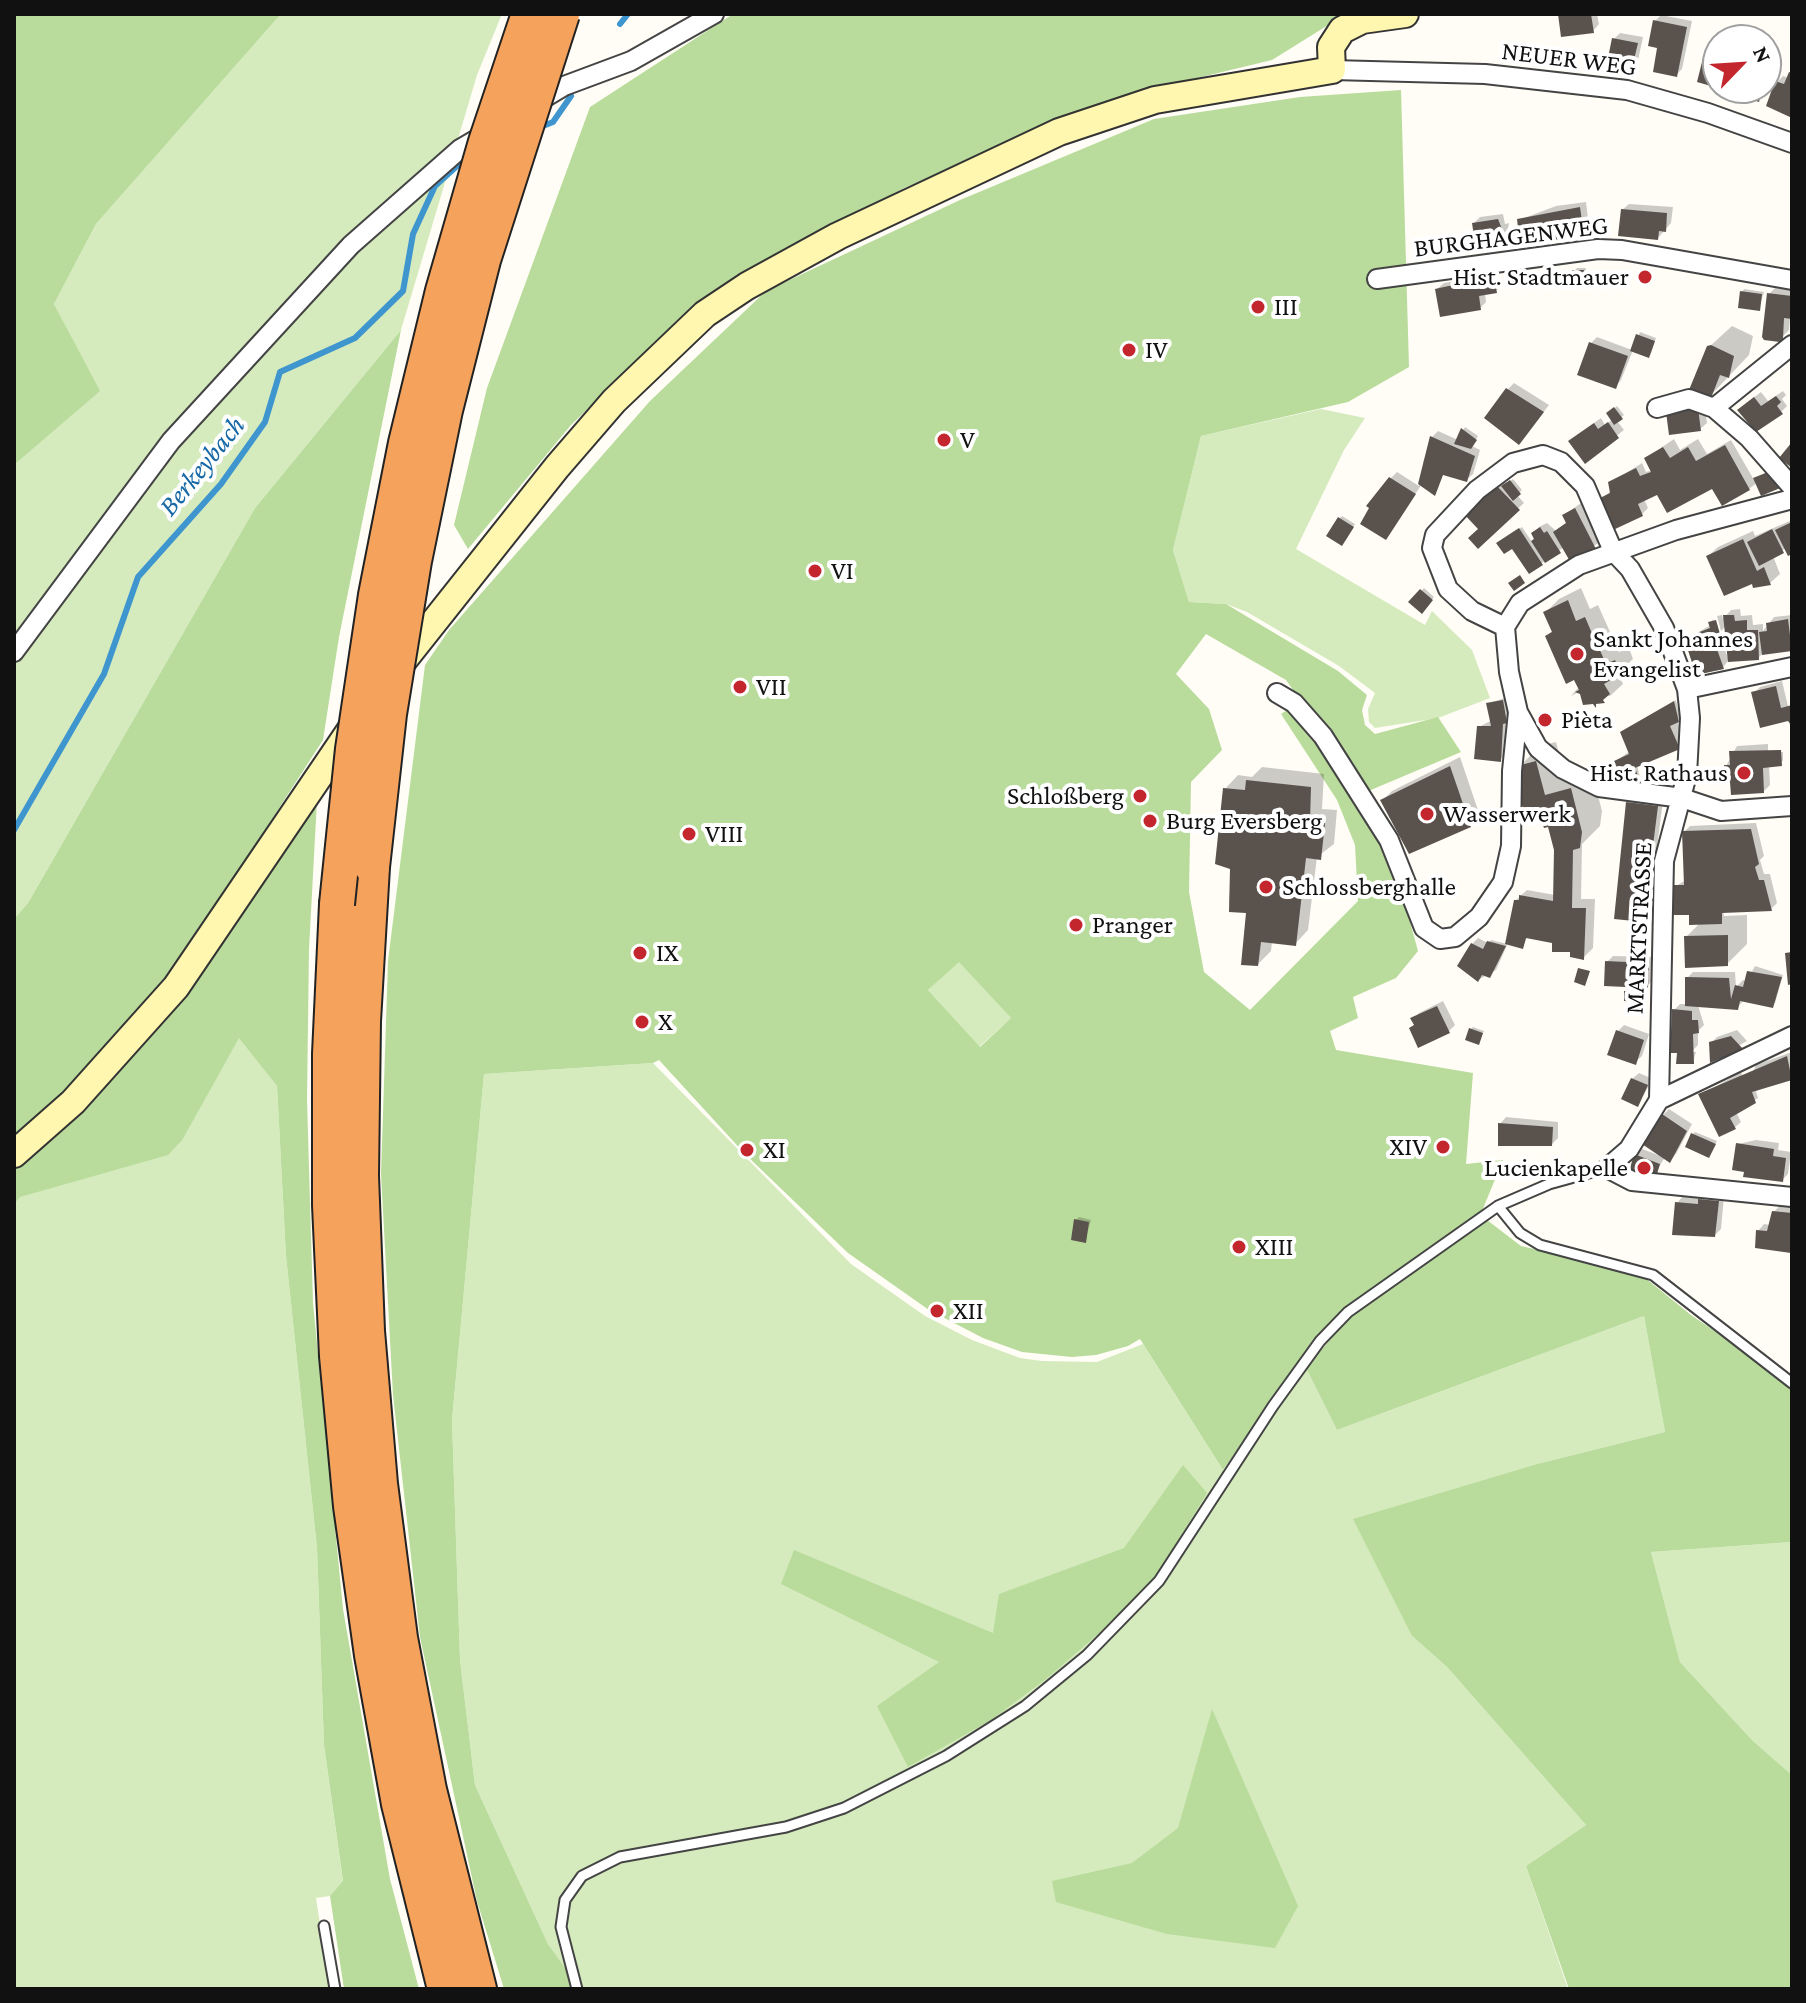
<!DOCTYPE html>
<html>
<head>
<meta charset="utf-8">
<style>
	body { margin:0 }
	#map { position:relative; width:1806px; height:2003px; overflow:hidden; background:#fffdf5; font-family:"Crimson Pro",serif }
	canvas { display:block }
	.frame { position:absolute; inset:0; border:16px solid #111; pointer-events:none }
	.north { position:absolute; left:1702px; top:24px; width:80px; height:80px; box-sizing:border-box; background:#fff; border:2px solid #a0a0a0; border-radius:50%; rotate:65deg; font-size:22px; font-weight:700; line-height:32px; text-align:center; color:#111 }
	.north::after { content:''; display:block; margin:auto; width:28px; height:36px; background:#c4262e; clip-path:polygon(50% 0,100% 100%,50% 72%,0 100%) }
</style>
</head>
<body>
<div id="map">
<canvas width="1806" height="2003"></canvas>
<div class="frame"></div>
<div class="north">N</div>
</div>
<script>
const ctx = document.querySelector('canvas').getContext('2d');
ctx.lineJoin = 'round';
function fillPath(path, color) {
  ctx.fillStyle = color;
  ctx.fill(path, 'evenodd');
}
function poly(rows) {
  const path = new Path2D();
  for (const r of rows) {
    path.moveTo(r[0], r[1]);
    for (let i = 2; i < r.length; i += 2) path.lineTo(r[i], r[i + 1]);
  }
  return path;
}
function trace(path, color, width, dash) {
  ctx.strokeStyle = color;
  ctx.lineWidth = width;
  ctx.lineCap = dash ? 'butt' : 'round';
  ctx.setLineDash(dash || []);
  ctx.stroke(path);
}
function drawText(font, color, halo, rows, align = 'center') {
  ctx.font = font + ' "Crimson Pro",serif';
  ctx.lineWidth = 8;
  ctx.setLineDash([]);
  ctx.textBaseline = 'middle';
  ctx.strokeStyle = halo;
  ctx.fillStyle = color;
  for (const [text, x, y, turn = 0] of rows) {
    ctx.save();
    ctx.translate(x, y);
    ctx.rotate((+turn || 0) * Math.PI / 180);
    ctx.textAlign = isNaN(turn) ? turn : align;
    if (halo) ctx.strokeText(text, 0, 0);
    ctx.fillText(text, 0, 0);
    ctx.restore();
  }
}
fillPath(poly([
	[281,14,502,14,477,75,401,330,255,508,28,903,14,919,14,465,99,391,54,304,96,224],
	[1321,409,1365,418,1344,450,1296,549,1425,625,1432,611,1472,650,1490,698,1438,718,1375,728,1369,722,1368,709,1375,693,1339,666,1247,612,1226,604,1189,602,1173,550,1201,436],
	[959,961,1011,1018,979,1047,928,990],
	[239,1037,277,1086,286,1256,317,1548,324,1745,343,1882,330,1896,316,1898,330,1989,14,1989,14,1204,19,1197,183,1139],
	[653,1063,851,1264,925,1316,972,1340,1020,1358,1042,1361,1097,1362,1143,1344,1223,1470,1232,1475,1306,1368,1337,1430,1644,1316,1665,1432,1541,1463,1412,1636,1447,1667,1586,1825,1526,1866,1568,1989,577,1989,548,1944,475,1785,460,1660,452,1420,484,1074],
	[1792,1542,1792,1775,1753,1741,1680,1662,1651,1552]
]), '#d5ebbd');
fillPath(poly([
	[14,14,281,14,96,224,54,304,100,391,14,465],
	[733,14,1346,14,1272,60,1122,96,904,188,692,308,571,425,468,549,454,525,487,388,590,107],
	[1401,90,1409,367,1348,402,1201,436,1173,550,1189,602,1226,604,1338,671,1367,695,1362,710,1365,725,1375,734,1438,717,1461,752,1366,792,1286,680,1206,634,1176,674,1209,709,1222,750,1191,782,1189,892,1204,972,1250,1010,1358,901,1355,845,1337,800,1281,714,1290,708,1305,723,1378,835,1398,878,1418,951,1396,978,1353,997,1358,1018,1330,1031,1336,1050,1473,1073,1466,1164,1503,1160,1482,1211,1346,1308,1317,1339,1223,1470,1140,1339,1128,1346,1096,1355,1072,1357,1022,1352,983,1338,929,1310,848,1253,745,1154,659,1060,653,1063,484,1074,452,1420,460,1660,475,1785,548,1944,567,1971,572,1989,504,1989,477,1901,420,1637,393,1395,381,1174,388,961,425,665,449,630,650,401,766,291,960,200,1154,119,1300,97],
	[959,962,1011,1018,980,1047,928,990],
	[401,330,339,637,323,740,170,977,30,1153,317,800,309,949,307,1100,313,1303,343,1609,390,1879,419,1989,344,1989,330,1896,343,1881,324,1745,317,1548,286,1256,277,1086,239,1038,183,1139,168,1155,20,1197,14,1204,14,919,28,903,255,508],
	[1487,1220,1521,1246,1639,1273,1691,1315,1792,1384,1792,1542,1651,1552,1680,1662,1753,1741,1792,1775,1792,1989,1569,1989,1526,1866,1586,1825,1447,1667,1412,1636,1353,1519,1541,1463,1665,1432,1644,1316,1337,1430,1306,1368,1349,1317],
	[1183,1465,1207,1493,1156,1576,1111,1623,1046,1679,991,1720,908,1767,877,1706,939,1662,781,1584,794,1550,993,1633,999,1594,1124,1548],
	[1212,1709,1298,1906,1275,1948,1167,1934,1056,1902,1052,1881,1132,1863,1178,1828]
]), '#b9dc9c');
fillPath(poly([
	[1560,14,1597,14,1599,24,1593,31],
	[1661,15,1692,21,1682,69,1676,75,1660,47,1655,21],
	[1620,33,1643,37,1638,60,1632,66,1614,39],
	[1711,53,1718,55,1718,86,1705,59],
	[1766,70,1772,72,1764,94,1758,100,1739,88,1766,88],
	[1792,71,1792,116,1777,82,1783,76,1789,78],
	[1586,202,1589,227,1583,233,1539,230,1519,220,1556,206],
	[1629,204,1673,207,1671,223,1658,238,1622,210],
	[1503,214,1505,224,1509,223,1506,239,1500,245,1474,223,1480,217],
	[1577,268,1586,268,1583,286,1574,271],
	[1496,274,1499,289,1485,293,1486,302,1480,308,1437,289,1444,283],
	[1775,288,1792,290,1789,330,1779,340,1769,294],
	[1744,289,1764,292,1759,309,1742,292],
	[1732,326,1753,336,1749,355,1711,395,1708,348],
	[1640,332,1656,338,1651,353,1649,355,1633,350,1621,380,1615,387,1591,343,1597,337,1632,350],
	[1514,383,1549,405,1525,436,1508,389],
	[1783,391,1786,395,1782,399,1787,406,1781,412,1745,404,1761,392,1768,401],
	[1704,403,1707,423,1700,429,1668,413],
	[1617,406,1624,415,1617,421,1624,430,1585,461,1577,435,1601,418,1605,425,1613,419,1608,414],
	[1465,427,1478,436,1472,446,1480,450,1473,474,1466,480,1444,471,1435,493,1422,484,1386,538,1391,478,1397,472,1419,486,1429,465,1423,463,1432,437,1438,431,1458,440],
	[1674,439,1680,450,1698,439,1707,454,1731,440,1754,480,1779,465,1749,489,1713,485,1657,492,1644,499,1648,508,1642,514,1614,528,1601,499,1611,491,1610,483,1642,463,1646,472,1653,470,1646,458],
	[1503,479,1507,484,1513,479,1522,490,1517,495,1524,503,1478,546,1481,529,1466,513],
	[1581,503,1601,541,1572,561,1564,547,1529,572,1513,546,1501,540,1522,527,1532,542,1539,527,1547,523,1556,531,1567,522,1564,515],
	[1342,516,1355,524,1345,541,1340,518],
	[1792,520,1792,553,1786,548,1773,556,1780,574,1770,583,1754,585,1753,581,1708,556,1718,547,1753,531,1755,536],
	[1424,588,1434,597,1422,611,1411,602],
	[1581,588,1590,609,1598,605,1619,652,1629,648,1633,659,1618,673,1623,684,1610,696,1581,691,1571,696,1579,687,1547,636,1553,630,1546,612,1559,599],
	[1740,609,1741,616,1752,615,1753,625,1763,624,1763,631,1774,617,1792,615,1792,649,1763,653,1758,658,1729,660,1723,667,1686,639,1711,625,1713,619,1728,658,1726,626,1721,631,1717,616,1722,615,1723,619,1731,610],
	[1782,681,1788,706,1792,705,1790,725,1787,717,1754,693,1760,687],
	[1505,698,1509,719,1506,753,1500,760,1479,727,1492,720,1489,703],
	[1676,700,1680,718,1677,721,1685,742,1679,748,1637,765,1641,782,1624,782,1616,761,1630,751,1623,732],
	[1556,742,1565,776,1591,769,1602,811,1600,826,1582,844,1581,899,1595,899,1593,948,1584,957,1554,938,1527,937,1523,947,1508,943,1496,970,1478,980,1472,944,1478,938,1488,943,1491,940,1507,944,1516,900,1527,890,1555,895,1556,851,1550,824,1519,767,1540,746],
	[1768,744,1768,752,1783,752,1783,761,1769,765,1770,785,1764,791,1726,766,1737,746],
	[1460,757,1480,816,1470,826,1382,801,1392,791],
	[1262,767,1324,774,1322,809,1337,810,1334,844,1317,857,1308,930,1295,944,1272,942,1271,951,1258,964,1248,912,1229,903,1232,868,1225,789,1238,775,1252,777],
	[1634,797,1663,801,1653,877,1642,883,1639,913,1633,919,1628,803],
	[1756,823,1764,856,1760,860,1764,874,1770,874,1777,903,1771,909,1723,911,1724,916,1747,915,1747,944,1727,964,1686,937,1701,922,1676,886,1686,880,1684,832,1690,826],
	[1613,956,1654,957,1654,979,1648,985,1607,962],
	[1755,966,1783,975,1775,1003,1744,1000,1737,1008,1698,1005,1704,1025,1698,1031,1698,1045,1691,1052,1696,1052,1693,1062,1674,1010,1680,1004,1687,1004,1687,978,1693,972,1735,972,1736,987,1743,980,1747,981],
	[1628,989,1644,990,1644,997,1641,1000,1626,992],
	[1443,1001,1455,1025,1449,1031,1416,1024,1413,1019,1419,1013],
	[1624,1025,1649,1034,1642,1056,1635,1062,1618,1031],
	[1473,1027,1484,1031,1478,1043,1471,1029],
	[1737,1030,1747,1041,1712,1060,1711,1043,1717,1037],
	[1792,1052,1792,1078,1756,1091,1758,1098,1736,1112,1741,1122,1734,1128,1701,1095,1741,1072,1743,1077,1752,1074,1756,1065],
	[1639,1073,1653,1079,1638,1104,1632,1079],
	[1669,1109,1692,1124,1676,1154,1670,1160,1665,1157,1656,1172,1635,1155,1642,1149,1661,1156,1663,1115],
	[1506,1117,1558,1122,1558,1138,1552,1144,1500,1124],
	[1695,1132,1717,1141,1709,1156,1693,1134],
	[1756,1140,1779,1143,1778,1150,1791,1152,1788,1174,1782,1180,1738,1144],
	[1683,1196,1724,1196,1721,1229,1715,1235,1677,1203],
	[1780,1205,1792,1207,1790,1251,1758,1231,1764,1224,1770,1225,1774,1212],
	[1079,1217,1091,1220,1085,1241,1076,1220]
]), '#0003');
trace(poly([
	[620,24,628,14],
	[538,128,553,122,571,96],
	[14,830,104,674,138,577,221,484,265,422,280,372,355,338,403,291,413,234,435,186,468,156]
]), '#3f96cf', 6);
fillPath(poly([
	[1558,14,1591,14,1594,33,1561,37],
	[1653,20,1687,27,1677,77,1653,72,1657,48,1648,46],
	[1612,38,1638,43,1632,68,1607,63],
	[1703,58,1718,62,1718,88,1697,82],
	[1789,72,1792,73,1792,118,1766,106,1775,81,1784,84],
	[1737,88,1763,88,1759,102,1735,94],
	[1580,207,1584,235,1553,240,1553,237,1538,239,1538,235,1519,237,1517,219],
	[1621,209,1667,213,1666,232,1659,231,1658,240,1618,236],
	[1498,219,1505,237,1500,237,1501,247,1476,250,1472,223],
	[1572,270,1584,270,1584,288,1573,288],
	[1494,276,1497,293,1479,296,1481,310,1440,317,1435,289],
	[1740,291,1762,294,1760,311,1738,308],
	[1767,293,1792,296,1792,319,1784,318,1783,339,1780,342,1764,340,1762,337],
	[1636,334,1655,341,1649,358,1630,351],
	[1589,342,1628,356,1616,389,1577,375],
	[1711,345,1734,356,1729,378,1720,375,1711,398,1689,390,1707,346],
	[1506,388,1544,412,1519,445,1484,418],
	[1776,396,1781,402,1777,406,1783,414,1756,432,1737,410,1754,397,1761,406],
	[1614,407,1623,419,1614,425,1606,413],
	[1698,408,1701,431,1669,435,1666,412],
	[1608,422,1619,438,1585,464,1568,441,1594,423,1598,429],
	[1461,428,1477,440,1471,449,1454,444],
	[1430,436,1475,456,1467,482,1443,475,1435,496,1418,484],
	[1792,442,1792,468,1779,458],
	[1725,445,1750,490,1722,506,1712,489,1667,513,1657,495,1638,504,1643,516,1613,530,1598,499,1610,493,1608,482,1636,468,1640,476,1651,472,1644,458,1663,447,1670,458,1688,447,1696,461],
	[1773,470,1785,486,1761,496,1753,478],
	[1389,477,1416,494,1386,540,1360,524,1369,508,1366,506],
	[1510,480,1521,494,1513,501,1501,486],
	[1495,484,1520,510,1478,549,1468,538,1478,529,1463,513],
	[1575,508,1596,549,1571,563,1553,532,1566,523,1562,515],
	[1338,517,1354,527,1342,546,1326,536],
	[1792,522,1792,554,1788,556,1775,530],
	[1540,527,1544,533,1547,531,1561,553,1545,563,1531,541,1534,539,1531,533],
	[1519,528,1543,565,1529,574,1512,549,1504,554,1496,543],
	[1772,529,1784,553,1759,566,1747,542],
	[1743,539,1757,571,1764,567,1771,585,1753,588,1752,584,1724,596,1706,556],
	[1520,575,1525,583,1514,591,1508,583],
	[1420,589,1433,600,1422,614,1408,602],
	[1568,600,1576,621,1585,617,1597,645,1601,643,1602,647,1599,648,1606,664,1615,660,1621,674,1604,684,1610,694,1603,700,1605,703,1596,704,1596,708,1593,704,1583,705,1580,694,1575,692,1579,690,1574,680,1566,684,1545,636,1552,632,1543,612],
	[1723,615,1734,615,1735,621,1747,620,1747,630,1758,630,1759,660,1728,662],
	[1788,619,1792,651,1762,655,1759,632,1767,631,1766,623],
	[1716,620,1720,634,1713,638,1724,669,1696,675,1684,638,1710,628,1708,622],
	[1776,686,1781,708,1792,705,1792,726,1788,721,1760,728,1751,692],
	[1503,700,1507,723,1503,724,1501,762,1474,759,1477,726,1491,726,1486,703],
	[1674,701,1679,722,1670,726,1680,749,1635,768,1641,784,1622,783,1614,761,1629,754,1620,732],
	[1781,750,1782,766,1763,768,1764,793,1731,795,1730,782,1725,782,1724,765,1730,765,1729,751],
	[1536,761,1545,795,1571,788,1582,832,1580,848,1573,850,1572,908,1586,908,1584,960,1570,957,1570,952,1552,952,1552,943,1526,938,1523,949,1505,944,1514,900,1519,900,1519,895,1553,901,1554,850,1548,827,1544,828,1541,819,1527,823,1518,790,1517,766],
	[1450,766,1471,827,1409,854,1380,800],
	[1246,780,1311,787,1310,822,1325,823,1321,860,1306,858,1296,946,1261,942,1258,966,1241,965,1246,913,1229,912,1230,869,1215,864,1223,788,1245,790],
	[1626,802,1658,806,1648,885,1638,884,1634,921,1614,919],
	[1751,829,1759,864,1755,867,1759,880,1764,880,1772,911,1722,913,1722,924,1689,925,1689,915,1674,915,1671,912,1674,885,1684,885,1682,831],
	[1728,935,1728,966,1685,968,1684,936],
	[1487,941,1506,946,1490,978,1482,975,1478,982,1457,966,1471,943,1483,949],
	[1792,952,1792,984,1788,985,1785,953],
	[1605,961,1649,963,1648,988,1604,986],
	[1578,968,1590,971,1585,986,1574,982],
	[1747,971,1782,977,1773,1008,1740,1001,1738,1010,1685,1006,1685,977,1729,978,1731,999,1735,985,1743,987],
	[1624,991,1643,991,1642,1002,1624,1001],
	[1437,1006,1450,1033,1418,1048,1409,1028,1414,1025,1410,1018],
	[1672,1009,1692,1011,1692,1020,1698,1020,1699,1033,1693,1034,1694,1064,1676,1064,1677,1053,1670,1053],
	[1469,1028,1483,1033,1479,1045,1465,1040],
	[1616,1030,1644,1040,1636,1065,1607,1055],
	[1731,1036,1743,1049,1710,1063,1709,1042],
	[1787,1056,1792,1080,1752,1092,1756,1103,1730,1118,1736,1129,1719,1137,1698,1094],
	[1631,1078,1648,1085,1638,1107,1621,1099],
	[1662,1114,1687,1131,1670,1163,1642,1144],
	[1498,1123,1553,1127,1552,1146,1498,1146],
	[1691,1133,1716,1144,1709,1158,1685,1147],
	[1736,1143,1774,1149,1773,1156,1786,1158,1783,1182,1743,1177,1744,1172,1732,1170],
	[1634,1154,1660,1164,1657,1174,1647,1177,1629,1172],
	[1698,1199,1719,1201,1715,1237,1672,1235,1675,1202,1698,1204],
	[1772,1211,1792,1213,1791,1253,1755,1248,1756,1230,1767,1231],
	[1074,1219,1089,1222,1086,1243,1071,1240]
]), '#5a524d');
const lane = poly([
	[1498,1206,1520,1233,1540,1245,1653,1275,1792,1383],
	[324,1926,335,1989],
	[577,1989,561,1927,565,1900,582,1876,620,1857,786,1827,844,1808,946,1756,1025,1706,1087,1655,1159,1581,1273,1406,1320,1341,1348,1312,1498,1206,1549,1184,1607,1168]
]);
const street = poly([
	[1332,70,1485,74,1627,90,1708,113,1792,143],
	[534,104,564,86,631,61,714,14],
	[1377,279,1598,249,1622,250,1792,280],
	[1657,408,1689,399,1714,408,1749,438,1792,487],
	[1714,408,1792,345],
	[1792,499,1676,530,1579,565,1520,603,1505,627,1509,672,1518,712,1538,748,1563,769,1599,787,1682,798,1721,811,1792,806],
	[1505,627,1472,611,1448,589,1432,548,1435,535,1477,490,1513,463,1543,455,1561,462,1585,486,1613,551,1630,569,1664,628,1687,689,1690,718,1687,775,1664,861,1659,1100,1629,1149,1607,1168,1632,1181,1792,1197],
	[14,652,171,441,351,245,460,149,489,132],
	[1687,689,1792,667],
	[1277,693,1294,703,1323,736,1389,840,1424,928,1440,939,1455,937,1479,917,1503,882,1511,846,1512,771,1518,712],
	[1659,1100,1792,1036]
]);
const secondary = poly([
	[399,666,557,467,614,401,705,314,747,286,838,236,1059,132,1155,100,1332,70,1331,47,1342,30,1362,20,1405,14],
	[14,1154,73,1102,176,987,358,719]
]);
const highway = poly([
	[372,867,363,1021,361,1176,367,1331,380,1484,400,1638,429,1790,479,1989],
	[337,904,330,1054,330,1205,337,1356,351,1506,372,1655,399,1804,445,1989]
]);
trace(lane, '#444', 13);
trace(street, '#444', 22);
trace(secondary, '#333', 30);
trace(highway, '#222', 38);
trace(lane, '#fff', 9);
trace(street, '#fff', 18);
trace(secondary, '#fff6b0', 26);
trace(highway, '#f5a25d', 34);
const highwayBridge = poly([
	[372,867,389,714,414,561,445,410,483,260,562,14],
	[337,904,353,749,376,595,406,443,443,291,486,142,529,14]
]);
trace(highwayBridge, '#222', 38, []);
trace(highwayBridge, '#f5a25d', 34);
for (const [x, y, r, color] of [
	[1645,277,8,"#c4262e"],
	[1258,307,8,"#c4262e"],
	[1129,350,8,"#c4262e"],
	[944,440,8,"#c4262e"],
	[815,571,8,"#c4262e"],
	[1577,654,8,"#c4262e"],
	[740,687,8,"#c4262e"],
	[1545,720,8,"#c4262e"],
	[1744,773,8,"#c4262e"],
	[1140,796,8,"#c4262e"],
	[1427,814,8,"#c4262e"],
	[1150,821,8,"#c4262e"],
	[689,834,8,"#c4262e"],
	[1266,887,8,"#c4262e"],
	[1076,925,8,"#c4262e"],
	[640,953,8,"#c4262e"],
	[642,1022,8,"#c4262e"],
	[1443,1147,8,"#c4262e"],
	[747,1150,8,"#c4262e"],
	[1644,1168,8,"#c4262e"],
	[1239,1247,8,"#c4262e"],
	[937,1311,8,"#c4262e"]
]) {
  const dot = new Path2D();
  dot.arc(x, y, r, 0, 2 * Math.PI);
  ctx.fillStyle = color;
  ctx.fill(dot);
  trace(dot, '#fff', 3);
}
drawText('26px', '#111', '#fff', [
	["NEUER WEG",1569,59,7],
	["BURGHAGENWEG",1511,237,-7],
	["MARKTSTRASSE",1639,928,-87]
]);
drawText('26px', '#111', '#fff', [
	["Hist. Stadtmauer",1629,277,"right"],
	["III",1274,307],
	["IV",1145,350],
	["V",960,440],
	["VI",831,571],
	["Sankt Johannes",1593,639],
	["Evangelist",1593,669],
	["VII",756,687],
	["Pièta",1561,720],
	["Hist. Rathaus",1728,773,"right"],
	["Schloßberg",1124,796,"right"],
	["Wasserwerk",1443,814],
	["Burg Eversberg",1166,821],
	["VIII",705,834],
	["Schlossberghalle",1282,887],
	["Pranger",1092,925],
	["IX",656,953],
	["X",658,1022],
	["XIV",1427,1147,"right"],
	["XI",763,1150],
	["Lucienkapelle",1628,1168,"right"],
	["XIII",1255,1247],
	["XII",953,1311]
], 'left');
drawText('italic 28px', '#1768a6', '#fff', [
	["Berkeybach",202,466,-51]
]);
</script>
</body>
</html>
